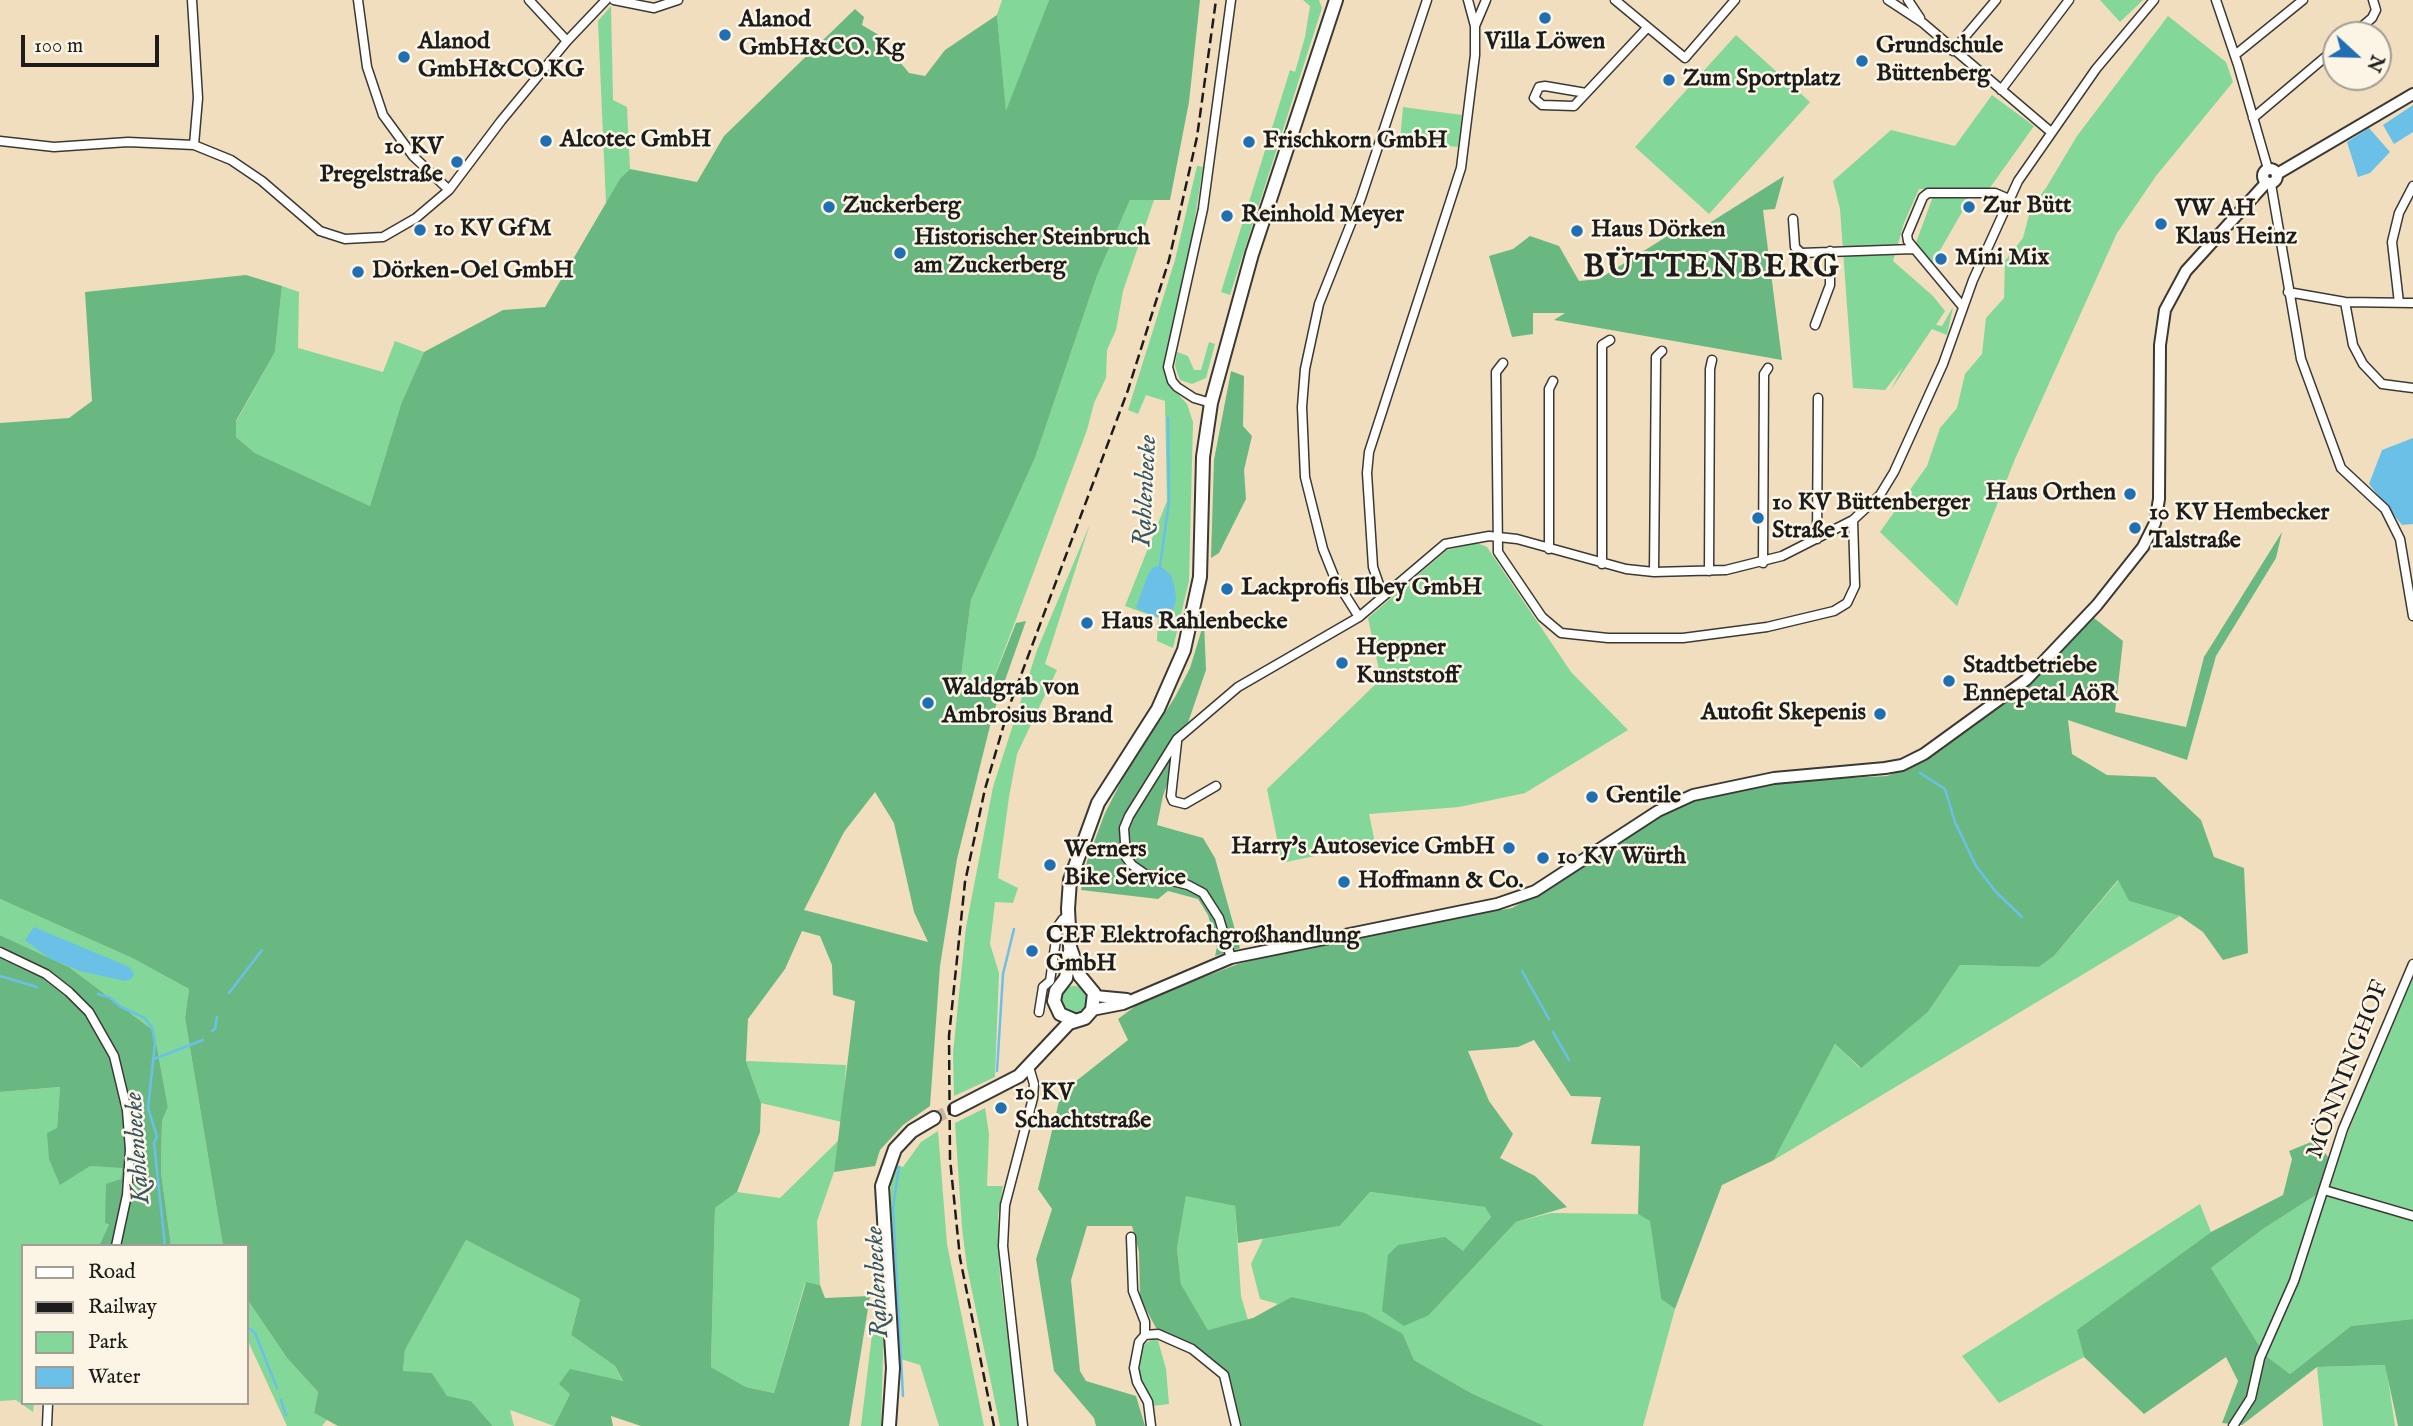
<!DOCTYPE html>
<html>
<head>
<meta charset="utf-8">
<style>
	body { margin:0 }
	#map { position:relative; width:2413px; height:1426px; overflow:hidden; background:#f1debe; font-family:"IM FELL English",serif }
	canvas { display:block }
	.legend { position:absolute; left:21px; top:1244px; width:228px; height:161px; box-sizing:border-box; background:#fcf5e5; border:2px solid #a29e95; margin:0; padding:9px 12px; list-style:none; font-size:21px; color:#1c1c1c }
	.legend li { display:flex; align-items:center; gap:14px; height:35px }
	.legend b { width:35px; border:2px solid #a29e95 }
	.north { position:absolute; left:2322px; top:21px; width:70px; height:70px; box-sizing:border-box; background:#fcf5e5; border:2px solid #a29e95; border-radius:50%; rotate:112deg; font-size:19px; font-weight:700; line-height:28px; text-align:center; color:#1c1c1c }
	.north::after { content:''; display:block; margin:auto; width:24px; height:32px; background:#1f6fb2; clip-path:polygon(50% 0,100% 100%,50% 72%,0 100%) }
	.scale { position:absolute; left:21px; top:35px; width:138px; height:32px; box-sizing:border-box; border:4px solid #1c1c1c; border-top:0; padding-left:9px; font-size:21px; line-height:24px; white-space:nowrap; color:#1c1c1c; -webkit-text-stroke:5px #fcf5e5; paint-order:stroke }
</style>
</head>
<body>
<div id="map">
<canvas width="2413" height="1426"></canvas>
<ul class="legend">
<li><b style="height:9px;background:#fff"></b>Road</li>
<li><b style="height:9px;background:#1c1c1c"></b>Railway</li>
<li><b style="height:19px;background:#83d799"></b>Park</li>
<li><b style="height:19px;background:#6ac0e7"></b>Water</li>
</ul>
<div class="north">N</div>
<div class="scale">100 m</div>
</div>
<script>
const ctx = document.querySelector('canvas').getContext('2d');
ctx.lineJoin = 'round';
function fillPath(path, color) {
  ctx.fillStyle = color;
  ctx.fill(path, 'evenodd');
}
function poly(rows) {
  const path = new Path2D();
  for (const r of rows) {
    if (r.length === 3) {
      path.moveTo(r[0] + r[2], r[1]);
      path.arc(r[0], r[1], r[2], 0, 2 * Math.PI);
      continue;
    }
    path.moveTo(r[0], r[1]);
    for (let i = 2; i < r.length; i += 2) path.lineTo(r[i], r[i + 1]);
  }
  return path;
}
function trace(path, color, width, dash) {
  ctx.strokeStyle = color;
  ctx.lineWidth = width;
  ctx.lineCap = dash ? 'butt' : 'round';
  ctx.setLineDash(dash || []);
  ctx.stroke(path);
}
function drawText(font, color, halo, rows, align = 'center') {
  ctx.font = font + ' "IM FELL English",serif';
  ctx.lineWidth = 5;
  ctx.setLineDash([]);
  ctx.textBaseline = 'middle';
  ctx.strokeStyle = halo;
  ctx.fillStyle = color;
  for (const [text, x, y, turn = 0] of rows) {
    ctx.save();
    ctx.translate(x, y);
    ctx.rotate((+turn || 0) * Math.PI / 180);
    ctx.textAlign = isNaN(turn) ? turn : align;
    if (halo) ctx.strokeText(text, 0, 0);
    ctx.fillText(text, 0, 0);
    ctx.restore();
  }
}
fillPath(poly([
	[1002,0,1049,0,1006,113,997,15],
	[1303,0,1319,0,1322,8,1230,295,1221,292,1290,70,1295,72,1305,37,1310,6],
	[2100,0,2143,0,2120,22],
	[611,6,613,100,627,107,630,169,606,203,598,21],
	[2168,16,2226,62,2233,82,2156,176,2117,233,2015,459,1957,606,1880,532,1927,466,1940,428,1957,408,1965,374,1982,354,1986,318,2004,298,2005,261,2023,238,2031,207,2046,188,2077,136],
	[1736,35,1810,102,1709,214,1635,147],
	[1992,95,2034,126,1989,189,1919,189,1904,223,1893,261,1933,296,1945,311,1936,325,1942,326,1953,307,1947,335,1932,329,1890,391,1903,367,1885,390,1853,388,1840,209,1833,181,1891,130,1955,146],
	[1403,107,1462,115,1458,147,1400,141],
	[1197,166,1203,167,1188,262,1164,365,1167,382,1187,404,1193,422,1189,581,1173,648,1157,641,1158,618,1125,606,1167,501,1165,401,1146,395,1138,414,1128,410,1175,260],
	[1973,193,1931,266,1914,248,1934,194],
	[1130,200,1154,200,1123,291,1116,330,1107,350,1106,378,1094,403,1087,430,989,691,960,684,971,600,1035,458,1097,276],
	[282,286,299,292,298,348,383,372,395,341,424,352,401,404,370,506,255,453,236,437,236,422,275,352],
	[1209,342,1215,344,1206,378,1192,384,1180,380,1175,366,1177,352,1188,356,1194,370,1201,370],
	[1090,524,1045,664,1057,670,1017,754,1009,797,998,878,1018,888,1013,903,995,902,990,944,999,973,995,1077,954,1096,953,1053,966,927,993,787,1037,650],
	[1477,543,1487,547,1571,672,1628,730,1525,793,1459,807,1369,814,1375,843,1282,863,1267,789,1381,679,1368,618,1447,550],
	[2119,880,2129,901,2180,916,1774,1160,1835,1044,1860,1068,1928,1012,1960,965,2039,967,2054,956],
	[0,899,132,958,189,989,185,1018,223,1246,171,1246,161,1172,162,1121,168,1107,154,1031,69,967,0,935],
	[2413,968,2413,1319,2351,1326,2290,1374,2265,1355,2211,1268,2263,1229,2330,1186,2345,1140],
	[1074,1000,14],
	[746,1061,846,1065,842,1122,761,1103],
	[60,1087,57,1128,90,1166,122,1167,121,1179,109,1224,99,1246,23,1246,23,1403,34,1403,33,1412,16,1400,0,1401,0,1092],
	[985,1108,989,1134,987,1186,1003,1186,998,1215,1000,1278,1020,1426,1000,1426,967,1267,962,1228,955,1123],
	[938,1131,947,1244,984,1426,939,1426,920,1365,901,1359,890,1220,891,1179,895,1165,903,1167,921,1142],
	[840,1139,834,1172,817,1221,820,1285,805,1283,774,1393,746,1387,711,1367,715,1208,737,1192,780,1198],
	[1370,1192,1486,1207,1491,1217,1463,1252,1429,1315,1516,1222,1551,1213,1638,1214,1650,1220,1661,1299,1675,1309,1643,1426,1545,1426,1471,1393,1414,1360,1403,1334,1291,1297,1278,1304,1260,1299,1251,1264,1263,1239,1340,1226],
	[1186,1195,1235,1206,1241,1296,1248,1320,1208,1330,1181,1284,1177,1248],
	[2200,1204,2211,1232,2078,1330,2084,1357,1999,1403,1962,1356],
	[466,1240,580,1299,571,1335,615,1366,623,1382,570,1394,554,1426,510,1410,514,1426,493,1426,471,1401,447,1397,432,1373,403,1372,405,1350],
	[247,1299,287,1358,318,1392,314,1413,327,1420,322,1426,287,1426,247,1339],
	[879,1316,884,1319,881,1426,861,1426,873,1326],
	[1157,1337,1166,1369,1169,1404,1152,1406,1140,1377,1140,1363,1143,1345],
	[2386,1365,2395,1426,2323,1426,2317,1367]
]), '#83d799');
fillPath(poly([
	[1049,0,1200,0,1189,102,1170,200,1130,200,1097,276,1035,458,971,600,960,684,965,687,989,691,1016,623,1026,621,993,714,957,859,940,966,930,1106,903,1125,880,1150,875,1166,834,1172,855,1001,833,995,832,965,820,936,802,931,785,969,748,1019,746,1061,761,1103,760,1132,737,1192,715,1208,711,1367,746,1387,774,1393,806,1282,820,1285,825,1298,870,1296,849,1426,641,1426,611,1416,613,1426,554,1426,570,1394,559,1384,570,1369,623,1381,615,1366,571,1335,580,1299,466,1240,405,1350,403,1371,432,1373,447,1396,471,1401,493,1426,338,1426,314,1413,318,1392,287,1358,247,1299,247,1246,223,1246,185,1018,189,989,132,958,0,899,0,423,69,418,92,401,85,292,246,275,282,286,275,352,236,421,236,437,255,453,370,506,401,404,424,352,503,310,545,307,620,179,630,169,697,182,724,136,855,9,864,17,862,25,877,34,909,73,925,76,945,50,997,15,1006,111],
	[875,792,894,823,914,912,928,942,804,910,844,832],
	[1784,176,1775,209,1763,210,1782,360,1554,320,1565,313,1533,313,1533,334,1512,337,1489,256,1513,249,1530,236,1559,246,1579,281,1599,279,1693,220,1703,227],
	[1231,371,1244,376,1243,426,1252,436,1244,470,1246,499,1219,553,1211,558,1214,460],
	[2282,532,2276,558,2216,656,2187,760,2068,720,2072,754,2107,775,2155,777,2201,820,2214,857,2244,868,2248,953,2223,960,2203,932,2180,916,2129,901,2118,880,2054,956,2039,967,1960,965,1928,1012,1861,1068,1835,1044,1774,1160,1722,1185,1675,1309,1661,1299,1650,1221,1638,1214,1640,1146,1591,1144,1601,1097,1571,1096,1534,1040,1518,1047,1468,1051,1489,1101,1513,1134,1500,1158,1535,1176,1567,1207,1516,1222,1429,1315,1404,1326,1382,1311,1388,1255,1398,1245,1445,1237,1463,1251,1491,1217,1485,1207,1370,1192,1340,1226,1238,1243,1235,1206,1186,1196,1177,1248,1181,1284,1208,1330,1253,1318,1291,1297,1365,1313,1403,1334,1414,1360,1471,1393,1545,1426,1239,1426,1226,1372,1184,1341,1156,1328,1140,1298,1139,1252,1132,1226,1087,1226,1071,1280,1080,1371,1086,1381,1136,1396,1145,1426,1096,1426,1094,1418,1054,1371,1036,1259,1052,1209,1038,1189,1061,1093,1128,1040,1118,1019,1142,1001,1238,964,1352,936,1512,908,1564,879,1606,849,1671,810,1703,798,1789,781,1887,776,1904,770,1931,757,2025,689,2094,618,2123,641,2115,712,2186,727,2204,657],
	[1204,622,1206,670,1163,796,1157,825,1203,838,1215,858,1240,948,1215,956,1217,947,1208,915,1198,899,1168,891,1158,899,1081,890,1087,861,1105,813,1124,776,1175,697,1190,668],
	[0,935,69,967,154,1031,168,1107,162,1121,161,1172,171,1246,99,1246,109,1224,105,1223,106,1184,121,1179,122,1168,90,1166,60,1185,49,1159,47,1133,57,1128,60,1087,0,1092],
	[2316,1140,2328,1157,2326,1170,2330,1186,2263,1229,2211,1268,2265,1355,2290,1374,2351,1326,2413,1319,2413,1426,2398,1426,2385,1365,2317,1367,2242,1425,2222,1423,2238,1381,2226,1357,2144,1414,2084,1357,2077,1330,2211,1232,2283,1195,2292,1159,2289,1151]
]), '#6ab881');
fillPath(poly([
	[2413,105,2413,132,2394,144,2383,125],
	[2369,128,2390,152,2370,173,2358,177,2347,142],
	[2413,438,2413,524,2402,525,2369,484,2382,450],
	[1160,566,1171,575,1175,589,1176,600,1169,622,1136,608,1147,577,1153,567],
	[34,927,129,967,134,974,131,979,125,981,80,971,49,958,25,940]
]), '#6ac0e7');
trace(poly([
	[1160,566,1169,502,1168,418],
	[1920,773,1945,789,1955,822,1976,866,1996,892,2022,917],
	[1522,971,1549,1019],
	[0,976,37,987],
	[229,993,262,950],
	[98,994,109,997,121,1007,145,1018,152,1028,155,1043,148,1108,157,1137,154,1143,165,1246],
	[212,1031,215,1029,217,1017],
	[1553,1032,1569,1060],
	[154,1059,203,1040],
	[997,1071,1003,974,1014,929],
	[899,1167,893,1208,903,1396],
	[247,1327,255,1333,277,1388],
	[281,1400,286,1415]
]), '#6ac0e7', 2.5);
trace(poly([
	[934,1118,955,1109]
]), '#c6b79e', 12, [12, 6]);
const minor = poly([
	[192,0,198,98,194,145],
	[358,0,367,67,383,115,413,156,449,190],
	[529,0,567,41],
	[614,0,654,8,678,0],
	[1615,0,1685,58,1735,0],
	[1888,0,1923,23,2051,132],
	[1908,0,1920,18],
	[2216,0,2238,65,2268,169],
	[1475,26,1486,0],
	[2352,35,2372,18,2376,10,2373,0],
	[1953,51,1996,0],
	[2235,55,2303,0],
	[2001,90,2069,0],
	[1586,93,1545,86,1539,87,1534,98,1542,105,1574,106,1647,28],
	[2253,118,2336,48],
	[0,141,54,147,128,142,194,145,231,160,262,181,320,231,345,239,383,237,416,218,449,190,501,121,567,41,606,0],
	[2271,184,2301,359,2341,468,2385,509,2400,539,2413,616],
	[1793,219,1795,247,1801,253,1913,249],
	[2288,292,2345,302,2413,303],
	[2345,302,2353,345,2363,364,2382,384,2413,388],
	[2399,303,2392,242,2399,213,2413,186],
	[1963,307,1908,241,1907,235,1923,197,1928,193,1995,193,2009,199],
	[1815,325,1830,285,1830,251],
	[1503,363,1496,372,1498,552,1542,617,1561,633,1608,638,1683,638,1767,627,1834,611,1847,603,1855,586,1853,520],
	[1211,403,1194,398,1177,387,1172,381,1168,367,1203,209,1231,0],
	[1817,539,1818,398],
	[1549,549,1549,389,1553,381],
	[1763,563,1764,374,1768,368],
	[1602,564,1602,345,1610,340],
	[1709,571,1710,369,1712,360],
	[1654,572,1656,357,1662,351],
	[1383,596,1373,567,1367,473,1369,452,1461,168,1475,55,1475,26,1468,0],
	[1359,617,1335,579,1323,549,1305,477,1302,407,1305,369,1319,304,1361,198,1427,0],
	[1177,742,1171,796,1173,801,1185,804,1216,786],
	[0,952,46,974,69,992,89,1012,114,1056,127,1110,130,1150,127,1195,116,1246],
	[1231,958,1219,918,1203,893,1188,885,1145,874,1132,865,1126,857,1124,828,1129,816,1177,739,1238,687,1359,617,1445,544,1489,536,1517,539,1626,569,1654,572,1726,570,1782,556,1853,520,1880,495,1894,472,1943,364,1973,280,2018,181,2096,69,2154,0],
	[1039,1012,1043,987,1050,981,1058,926,1063,919,1068,919],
	[2324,1190,2413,1216],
	[1131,1237,1133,1291,1145,1322,1145,1335,1139,1342,1134,1368,1137,1382,1148,1402,1151,1426],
	[1145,1335,1158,1334,1192,1349,1224,1375,1236,1426],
	[47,1426,48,1403],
	[1023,1426,1003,1246,1005,1205,1033,1098,1034,1084,1029,1067],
	[2233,1426,2251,1398,2260,1358,2294,1281,2343,1129,2413,964]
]);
const tertiary = poly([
	[2270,176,7],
	[2277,174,2413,94],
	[1095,996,1127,999],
	[1092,1010,1123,1004,1231,958,1497,904,1535,891,1658,811,1693,795,1774,778,1885,768,1902,765,1924,754,2026,680,2097,605,2143,547,2155,523,2159,499,2160,345,2165,310,2186,271,2266,183]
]);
const primary = poly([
	[1070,951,1066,978,1056,991,1054,1001,1060,1014,1074,1020],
	[955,1109,1019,1076,1069,1023,1085,1018,1092,1010,1094,993,1080,976,1070,947,1068,909,1070,880,1098,803,1158,709,1184,650,1200,577,1203,457,1211,403,1252,254,1336,0],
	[889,1426,893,1368,882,1186,895,1149,912,1131,934,1118]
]);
trace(minor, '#3c3934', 11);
trace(tertiary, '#3c3934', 14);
trace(primary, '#3c3934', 16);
trace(minor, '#fff', 8);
trace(tertiary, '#fff', 10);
trace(primary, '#fff', 12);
trace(poly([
	[994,1426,960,1258,950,1159,949,1036,965,882,985,789,1009,707,1128,390,1169,260,1197,137,1216,0]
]), '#1c1c1c', 2.5, [10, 5]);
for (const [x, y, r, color] of [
	[1545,18,7,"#1f6fb2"],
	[725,35,7,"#1f6fb2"],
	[404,57,7,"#1f6fb2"],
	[1862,61,7,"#1f6fb2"],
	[1669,80,7,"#1f6fb2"],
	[546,141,7,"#1f6fb2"],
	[1249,142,7,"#1f6fb2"],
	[457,162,7,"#1f6fb2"],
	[829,207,7,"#1f6fb2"],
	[1969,207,7,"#1f6fb2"],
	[1227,216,7,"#1f6fb2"],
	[2161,224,7,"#1f6fb2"],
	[420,230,7,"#1f6fb2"],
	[1577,231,7,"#1f6fb2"],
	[900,253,7,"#1f6fb2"],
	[1941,259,7,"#1f6fb2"],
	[358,272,7,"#1f6fb2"],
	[2130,494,7,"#1f6fb2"],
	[1758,518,7,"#1f6fb2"],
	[2135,528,7,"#1f6fb2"],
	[1227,589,7,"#1f6fb2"],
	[1087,623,7,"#1f6fb2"],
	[1342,663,7,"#1f6fb2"],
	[1949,681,7,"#1f6fb2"],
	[928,703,7,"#1f6fb2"],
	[1880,714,7,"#1f6fb2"],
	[1592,797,7,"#1f6fb2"],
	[1509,848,7,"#1f6fb2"],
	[1543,858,7,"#1f6fb2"],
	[1050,865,7,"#1f6fb2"],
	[1344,882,7,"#1f6fb2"],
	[1032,951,7,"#1f6fb2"],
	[1001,1108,7,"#1f6fb2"]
]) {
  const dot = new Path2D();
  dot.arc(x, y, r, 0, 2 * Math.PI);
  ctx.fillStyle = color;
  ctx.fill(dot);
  trace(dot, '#fcf5e5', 2.5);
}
drawText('bold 24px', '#1c1c1c', '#fcf5e5', [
	["Alanod",739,21],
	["GmbH&CO. Kg",739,49],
	["Alanod",418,43],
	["GmbH&CO.KG",418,71],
	["Villa Löwen",1545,43,"center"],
	["Grundschule",1876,47],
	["Büttenberg",1876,75],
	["Zum Sportplatz",1683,80],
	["Alcotec GmbH",560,141],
	["Frischkorn GmbH",1263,142],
	["10 KV",443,148,"right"],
	["Pregelstraße",443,176,"right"],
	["Zuckerberg",843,207],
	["Zur Bütt",1983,207],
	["VW AH",2175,210],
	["Klaus Heinz",2175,238],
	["Reinhold Meyer",1241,216],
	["10 KV GfM",434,230],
	["Haus Dörken",1591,231],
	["Historischer Steinbruch",914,239],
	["am Zuckerberg",914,267],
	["Mini Mix",1955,259],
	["Dörken-Oel GmbH",372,272],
	["Haus Orthen",2116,494,"right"],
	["10 KV Büttenberger",1772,504],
	["Straße 1",1772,532],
	["10 KV Hembecker",2149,514],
	["Talstraße",2149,542],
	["Lackprofis Ilbey GmbH",1241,589],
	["Haus Rahlenbecke",1101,623],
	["Heppner",1356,649],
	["Kunststoff",1356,677],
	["Stadtbetriebe",1963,667],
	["Ennepetal AöR",1963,695],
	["Waldgrab von",942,689],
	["Ambrosius Brand",942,717],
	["Autofit Skepenis",1866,714,"right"],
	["Gentile",1606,797],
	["Harry's Autosevice GmbH",1495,848,"right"],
	["Werners",1064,851],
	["Bike Service",1064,879],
	["10 KV Würth",1557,858],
	["Hoffmann & Co.",1358,882],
	["CEF Elektrofachgroßhandlung",1046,937],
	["GmbH",1046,965],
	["10 KV",1015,1094],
	["Schachtstraße",1015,1122]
], 'left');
drawText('24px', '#1c1c1c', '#fcf5e5', [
	["MÖNNINGHOF",2349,1070,-69]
]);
drawText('italic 26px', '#375563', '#fcf5e5', [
	["Rahlenbecke",1147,491,-87],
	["Kahlenbecke",139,1148,-94],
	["Rahlenbecke",879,1282,-93]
]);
ctx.letterSpacing = '2px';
drawText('bold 32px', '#1c1c1c', '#fcf5e5', [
	["BÜTTENBERG",1712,269]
]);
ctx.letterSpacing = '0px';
</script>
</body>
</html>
